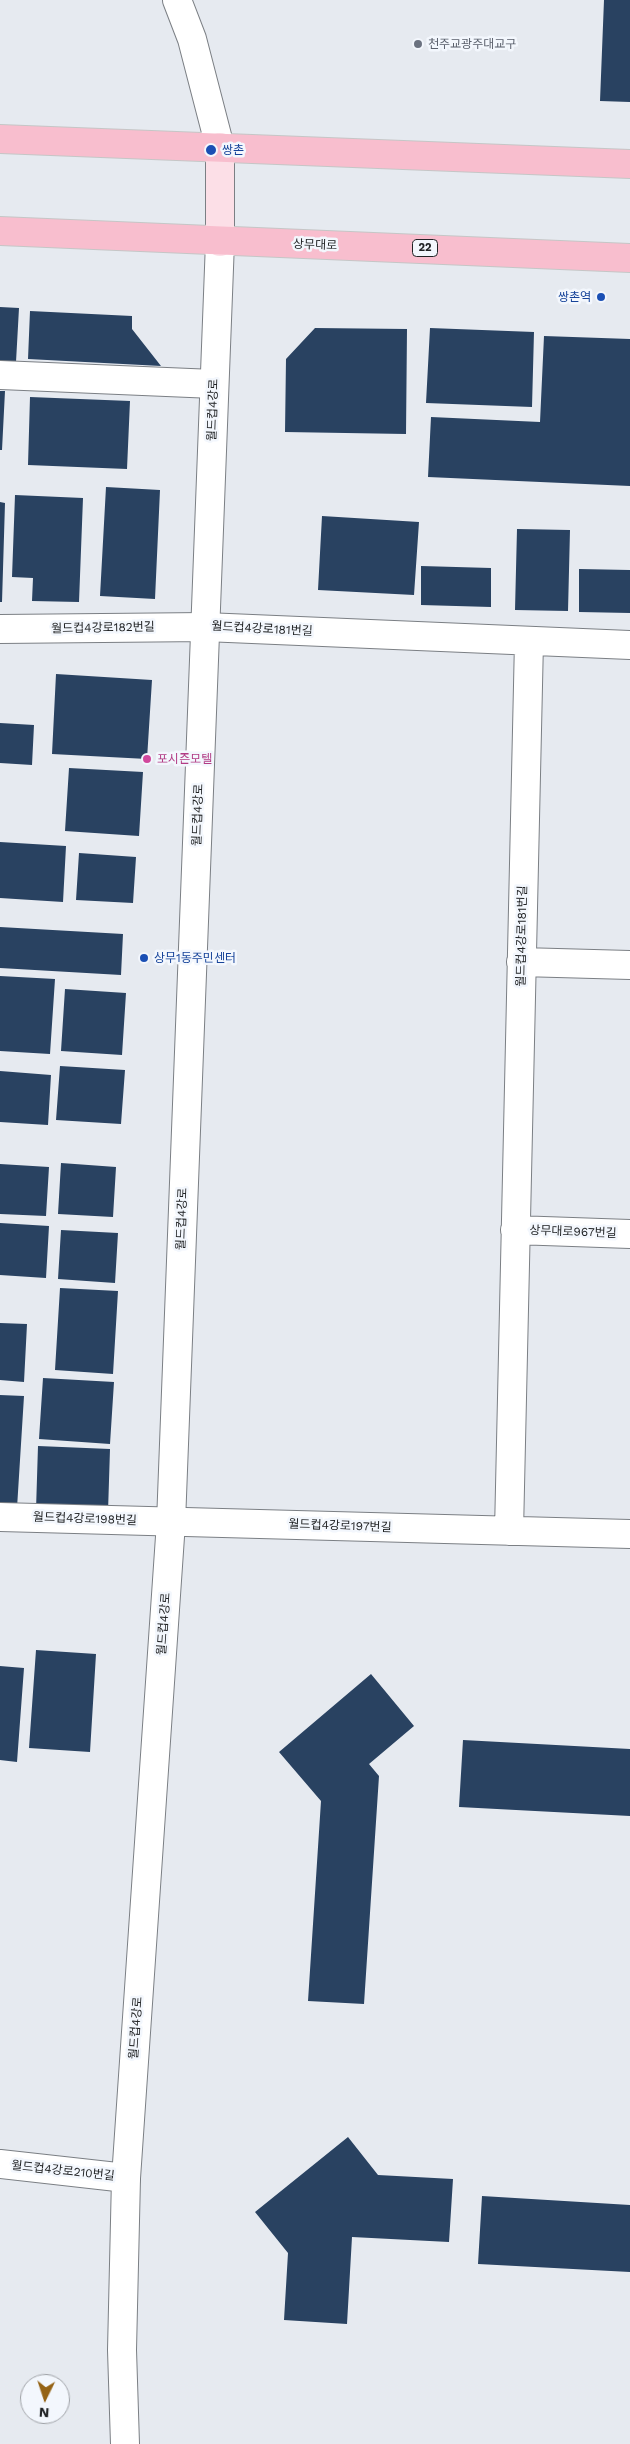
<!DOCTYPE html>
<html>
<head>
<meta charset="utf-8">
<style>
	body { margin:0 }
	#map { position:relative; width:630px; height:2444px; overflow:hidden; background:#e6eaf0; font-family:"Work Sans",sans-serif }
	canvas { display:block }
	.north { position:absolute; left:20px; top:2374px; width:50px; height:50px; box-sizing:border-box; background:#f3f7fd; border:1px solid #9fa2a7; border-radius:50%; rotate:184deg; font-size:14px; font-weight:700; line-height:20px; text-align:center; color:#212325 }
	.north::after { content:''; display:block; margin:auto; width:18px; height:22px; background:#956315; clip-path:polygon(50% 0,100% 100%,50% 72%,0 100%) }
</style>
</head>
<body>
<div id="map">
<canvas width="630" height="2444"></canvas>
<div class="north">N</div>
</div>
<script>
const ctx = document.querySelector('canvas').getContext('2d');
ctx.lineJoin = 'round';
function fillPath(path, color) {
  ctx.fillStyle = color;
  ctx.fill(path, 'evenodd');
}
function poly(rows) {
  const path = new Path2D();
  for (const r of rows) {
    path.moveTo(r[0], r[1]);
    for (let i = 2; i < r.length; i += 2) path.lineTo(r[i], r[i + 1]);
  }
  return path;
}
function trace(path, color, width, dash) {
  ctx.strokeStyle = color;
  ctx.lineWidth = width;
  ctx.lineCap = dash ? 'butt' : 'round';
  ctx.setLineDash(dash || []);
  ctx.stroke(path);
}
function drawText(font, color, halo, rows, align = 'center') {
  ctx.font = font + ' "Work Sans","Noto Sans KR",sans-serif';
  ctx.lineWidth = 5;
  ctx.setLineDash([]);
  ctx.textBaseline = 'middle';
  ctx.strokeStyle = halo;
  ctx.fillStyle = color;
  for (const [text, x, y, turn = 0] of rows) {
    ctx.save();
    ctx.translate(x, y);
    ctx.rotate((+turn || 0) * Math.PI / 180);
    ctx.textAlign = isNaN(turn) ? turn : align;
    if (halo) ctx.strokeText(text, 0, 0);
    ctx.fillText(text, 0, 0);
    ctx.restore();
  }
}
fillPath(poly([
	[604,0,630,0,630,102,600,101],
	[0,307,19,308,16,362,0,361],
	[30,311,132,316,132,329,161,366,28,359],
	[315,328,407,329,406,434,285,432,286,359],
	[430,328,534,332,532,407,426,403],
	[544,336,630,339,630,486,428,477,431,417,540,422],
	[0,391,5,391,2,450,0,450],
	[30,397,130,401,127,469,28,465],
	[106,487,160,490,155,599,100,596],
	[15,495,83,498,79,602,32,601,33,578,12,577],
	[0,502,5,503,2,602,0,602],
	[322,516,419,522,414,595,318,590],
	[517,529,570,530,568,611,515,610],
	[421,566,491,568,491,607,421,605],
	[579,569,630,570,630,613,579,612],
	[56,674,152,680,147,759,52,754],
	[0,723,34,725,32,765,0,763],
	[69,768,143,772,139,836,65,831],
	[0,842,66,846,63,902,0,898],
	[79,853,136,857,133,903,76,900],
	[0,927,123,934,121,975,0,968],
	[0,976,55,979,50,1054,0,1051],
	[65,989,126,993,122,1055,61,1051],
	[60,1066,125,1070,121,1124,56,1120],
	[0,1071,51,1075,48,1125,0,1122],
	[61,1163,116,1167,113,1217,58,1214],
	[0,1164,49,1167,46,1216,0,1214],
	[0,1223,49,1226,46,1278,0,1275],
	[61,1230,118,1233,115,1283,58,1279],
	[60,1288,118,1291,113,1374,55,1370],
	[0,1323,27,1324,24,1382,0,1380],
	[43,1378,114,1382,110,1444,39,1439],
	[0,1395,24,1396,17,1508,0,1507],
	[38,1446,110,1449,108,1512,36,1510],
	[36,1650,96,1654,90,1752,29,1748],
	[0,1666,24,1668,17,1762,0,1760],
	[371,1674,414,1726,369,1764,379,1776,364,2004,308,2001,321,1801,279,1752],
	[463,1740,630,1749,630,1816,459,1807],
	[348,2137,378,2175,453,2179,449,2242,352,2237,347,2324,284,2320,288,2253,255,2212],
	[482,2196,630,2205,630,2272,478,2264]
]), '#294261');
const minor = poly([
	[0,375,214,384],
	[0,629,205,627,630,645],
	[521,962,630,965],
	[515,1230,630,1234],
	[0,1517,630,1534],
	[509,1531,529,641],
	[0,2164,126,2178]
]);
const tertiary = poly([
	[177,0,192,39,220,147],
	[125,2444,122,2350,126,2178,171,1522,220,242]
]);
const secondary = poly([
	[220,242,220,147]
]);
const primary = poly([
	[0,139,630,164],
	[0,231,630,258]
]);
trace(minor, '#7b7f84', 30);
trace(tertiary, '#7b7f84', 30);
trace(secondary, '#7b7f84', 30);
trace(primary, '#c5c6c6', 30);
trace(minor, '#fff', 28);
trace(tertiary, '#fff', 28);
trace(secondary, '#fcdfe7', 28);
trace(primary, '#f8bece', 28);
for (const [x, y, r, color] of [
	[418,44,5,"#6b7280"],
	[211,150,6,"#1a4fb4"],
	[601,297,5,"#1a4fb4"],
	[147,759,5,"#d1479c"],
	[144,958,5,"#1a4fb4"]
]) {
  const dot = new Path2D();
  dot.arc(x, y, r, 0, 2 * Math.PI);
  ctx.fillStyle = color;
  ctx.fill(dot);
  trace(dot, '#f3f7fd', 2);
}
for (const [x, y, w] of [
	[425,248,25]
]) {
  const box = new Path2D();
  box.roundRect(x - w / 2, y - 8.5, w, 17, 4);
  ctx.fillStyle = '#f3f7fd';
  ctx.fill(box);
  trace(box, '#212325', 1);
}
drawText('bold 11px', '#212325', null, [
	["22",425,248]
]);
drawText('12px', '#5b616d', '#f3f7fd', [
	["천주교광주대교구",428,44]
], 'left');
drawText('12px', '#164399', '#f3f7fd', [
	["쌍촌",222,150],
	["쌍촌역",591,297,"right"],
	["상무1동주민센터",154,958]
], 'left');
drawText('12px', '#212325', '#f3f7fd', [
	["상무대로",315,245,2],
	["월드컵4강로",213,410,-88],
	["월드컵4강로182번길",103,628,-1],
	["월드컵4강로181번길",262,629,3],
	["월드컵4강로",198,815,-88],
	["월드컵4강로181번길",522,936,-89],
	["월드컵4강로",182,1219,-88],
	["상무대로967번길",573,1232,2],
	["월드컵4강로198번길",85,1519,2],
	["월드컵4강로197번길",340,1526,2],
	["월드컵4강로",164,1624,-86],
	["월드컵4강로",136,2028,-86],
	["월드컵4강로210번길",63,2171,6]
]);
drawText('12px', '#b23c85', '#f3f7fd', [
	["포시즌모텔",157,759]
], 'left');
</script>
</body>
</html>
